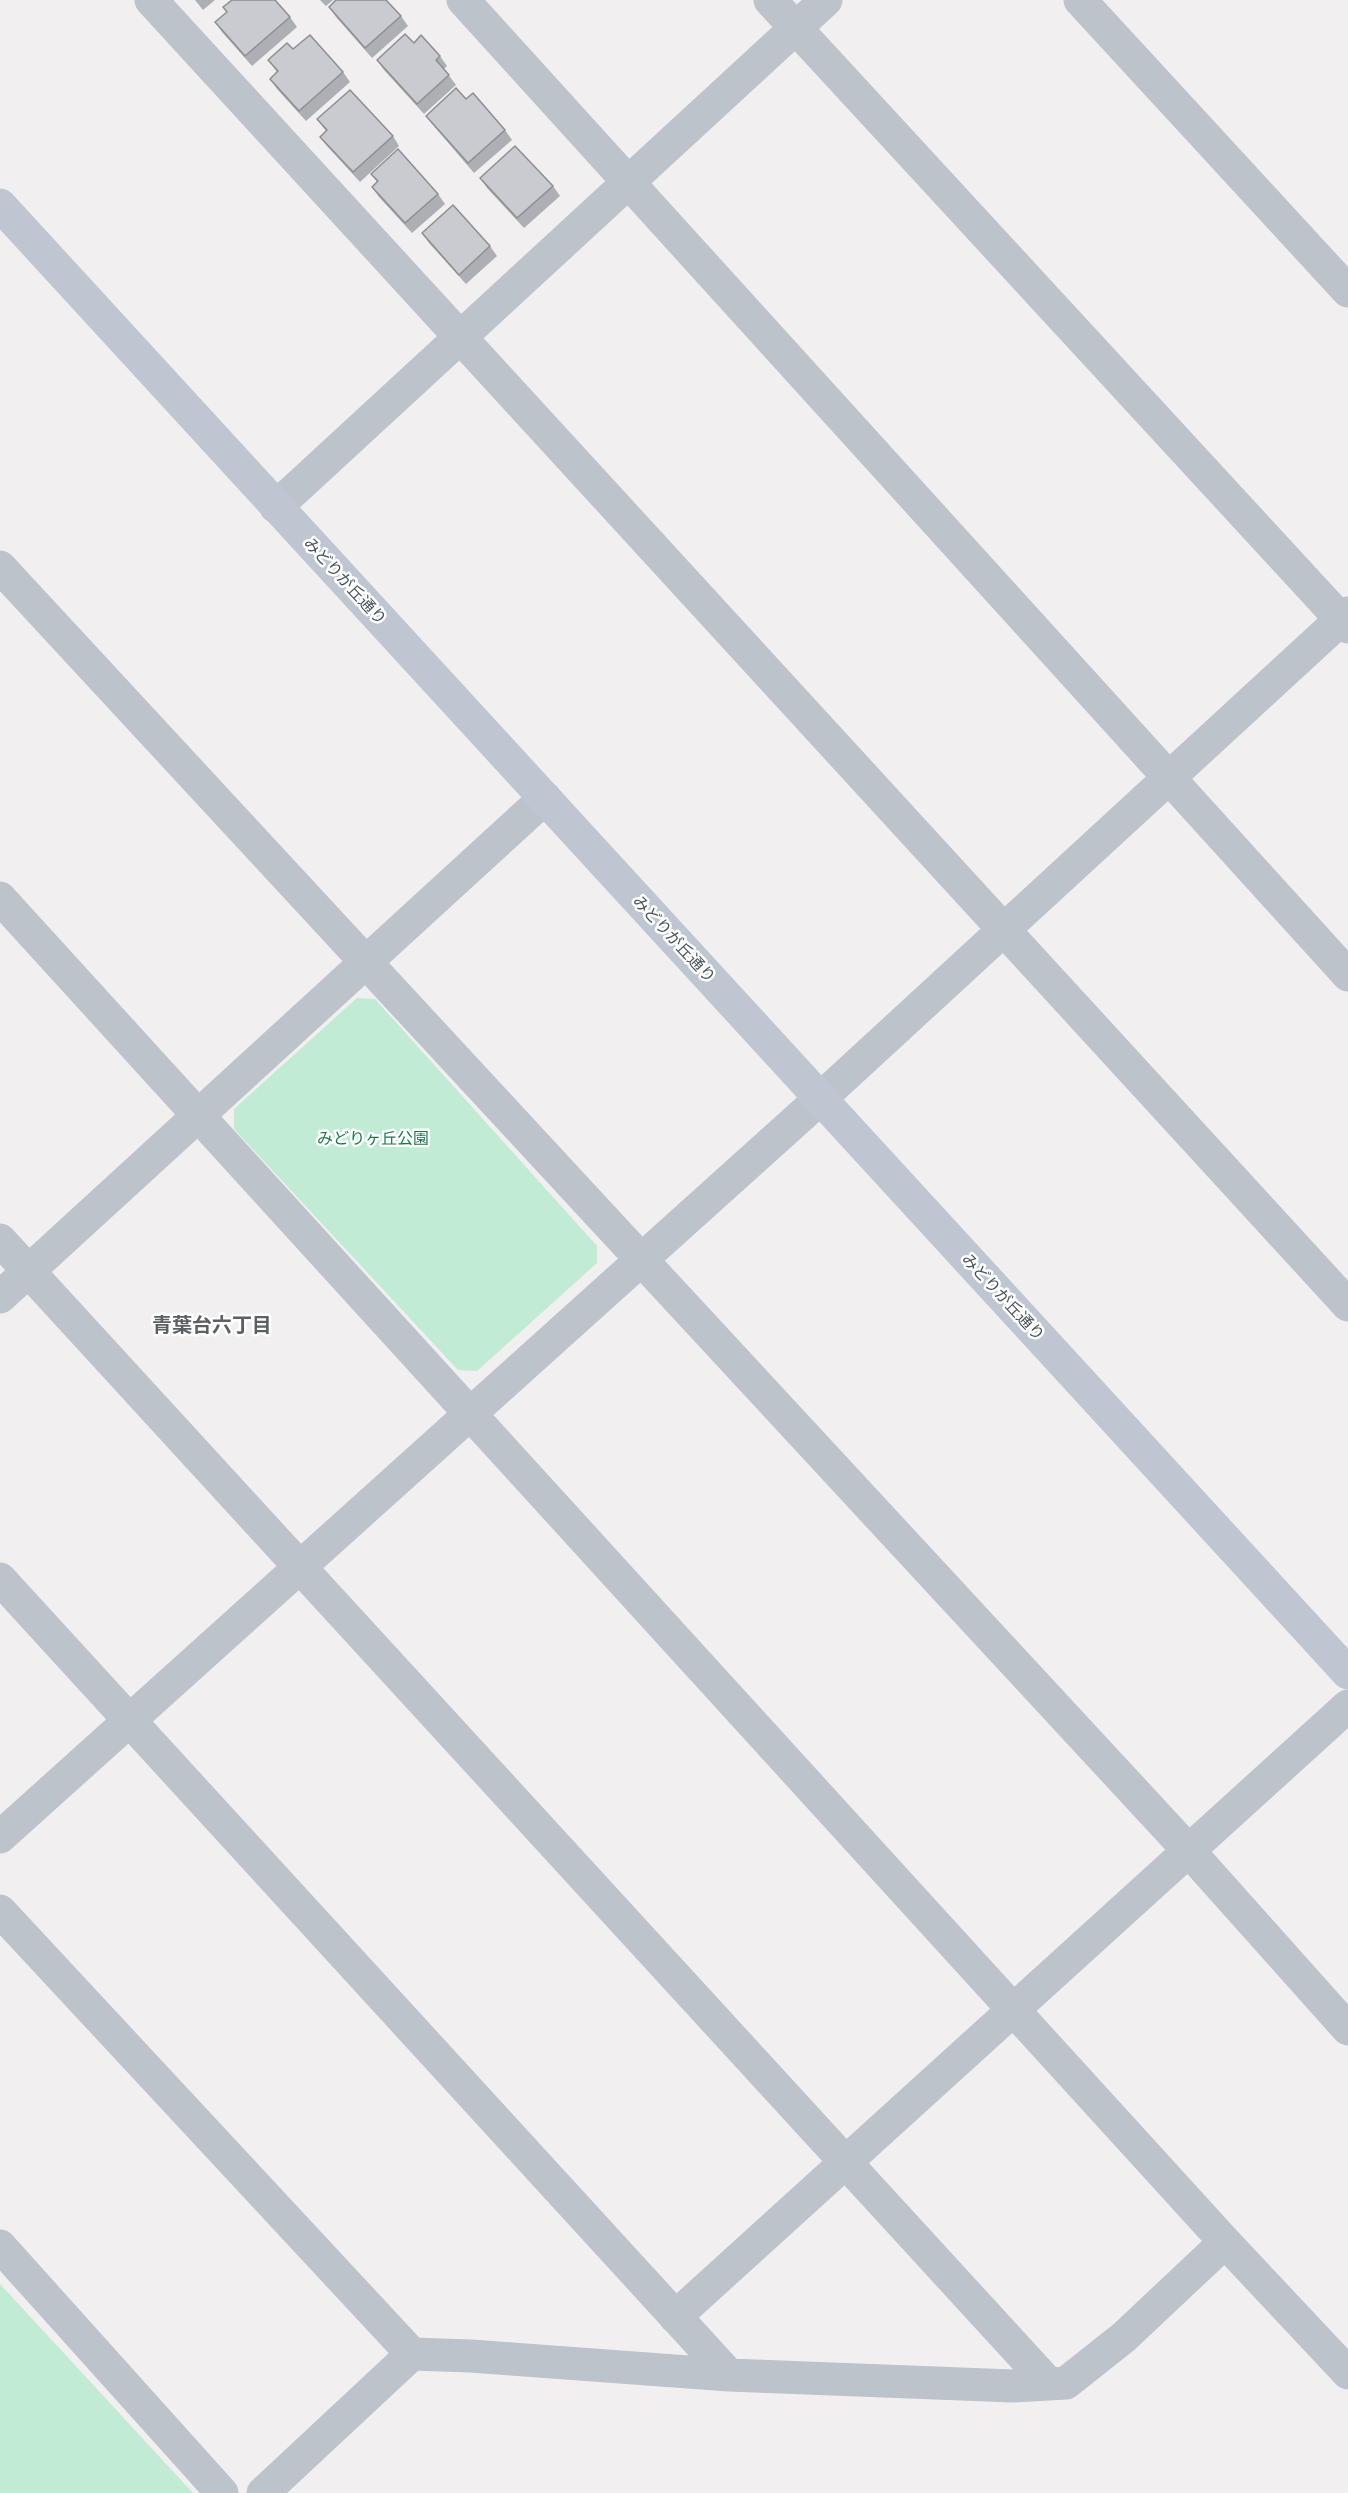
<!DOCTYPE html>
<html>
<head>
<meta charset="utf-8">
<style>
	body { margin:0 }
	canvas { display:block; background:#f1efef }
</style>
</head>
<body>
<canvas width="1348" height="2493"></canvas>
<script>
const ctx = document.querySelector('canvas').getContext('2d');
ctx.lineJoin = 'round';
function fillPath(path, color) {
  ctx.fillStyle = color;
  ctx.fill(path, 'evenodd');
}
function poly(rows) {
  const path = new Path2D();
  for (const r of rows) {
    path.moveTo(r[0], r[1]);
    for (let i = 2; i < r.length; i += 2) path.lineTo(r[i], r[i + 1]);
  }
  return path;
}
function trace(path, color, width, dash) {
  ctx.strokeStyle = color;
  ctx.lineWidth = width;
  ctx.lineCap = dash ? 'butt' : 'round';
  ctx.setLineDash(dash || []);
  ctx.stroke(path);
}
function drawText(font, color, halo, rows, align = 'center') {
  ctx.font = font + ' Commissioner,"Noto Sans JP",sans-serif';
  ctx.lineWidth = 5;
  ctx.setLineDash([]);
  ctx.textBaseline = 'middle';
  ctx.strokeStyle = halo;
  ctx.fillStyle = color;
  for (const [text, x, y, turn = 0] of rows) {
    ctx.save();
    ctx.translate(x, y);
    ctx.rotate((+turn || 0) * Math.PI / 180);
    ctx.textAlign = isNaN(turn) ? turn : align;
    if (halo) ctx.strokeText(text, 0, 0);
    ctx.fillText(text, 0, 0);
    ctx.restore();
  }
}
fillPath(poly([
	[357,998,375,999,597,1246,597,1263,477,1371,458,1370,234,1129,234,1109],
	[0,2284,193,2493,0,2493]
]), '#c1ebd2');
trace(poly([
	[151,0,1348,1305],
	[463,0,1348,975],
	[770,0,1348,627],
	[1080,0,1348,291],
	[276,507,826,0],
	[0,567,1189,1851,1348,2029],
	[0,898,1225,2242,1348,2373],
	[0,1240,1049,2384],
	[0,1297,545,798],
	[0,1579,729,2375],
	[0,1837,821,1098,1348,613],
	[0,1911,412,2354],
	[0,2246,222,2493],
	[675,2317,1348,1706],
	[263,2493,412,2354,471,2356,729,2375,1013,2386,1066,2383,1124,2337,1225,2242]
]), '#bcc3cb', 33);
trace(poly([
	[0,205,1348,1673]
]), '#bec7d1', 33);
fillPath(poly([
	[195,0,215,0,203,10],
	[320,0,333,0,326,6],
	[223,7,290,17,297,27,252,66,222,32,215,22,227,12],
	[329,7,401,16,408,26,372,58,336,17],
	[414,43,440,56,447,66,444,69,456,85,424,114,384,70,377,60],
	[293,49,343,72,350,82,306,121,277,89,270,79,277,72,268,60],
	[466,99,505,130,512,140,474,173,433,125,426,116],
	[317,119,393,136,399,146,360,182,327,146,320,137,326,131],
	[371,174,438,194,445,204,412,233,379,197,372,187,377,182],
	[480,178,553,186,560,196,524,228,487,188],
	[422,233,490,246,497,256,466,284,429,243]
]), '#adafb4');
const building = poly([
	[232,0,275,0,290,17,245,56,215,22,227,12,223,7,232,0],
	[336,0,386,0,401,16,365,48,329,7,336,0],
	[405,34,414,43,421,35,440,56,436,60,449,75,417,104,377,60,405,34],
	[310,35,343,72,299,111,270,79,278,71,268,60,287,43,293,49,310,35],
	[456,88,466,99,473,93,505,130,468,163,426,116,456,88],
	[350,90,393,136,353,172,320,137,327,130,317,119,350,90],
	[515,146,553,186,517,218,480,178,515,146],
	[398,149,438,194,405,223,372,187,378,181,371,174,398,149],
	[453,205,490,246,459,275,422,233,453,205]
]);
fillPath(building, '#c9cbd1');
trace(building, '#8d8e92', 1.5);
drawText('16px', '#49525b', '#fff', [
	["みどりが丘通り",345,581,47],
	["みどりが丘通り",674,939,47],
	["みどりが丘通り",1003,1297,47]
]);
drawText('16px', '#1f774b', '#fff', [
	["みどりヶ丘公園",373,1139]
]);
drawText('bold 20px', '#5c5f63', '#fff', [
	["青葉台六丁目",212,1325]
]);
</script>
</body>
</html>
